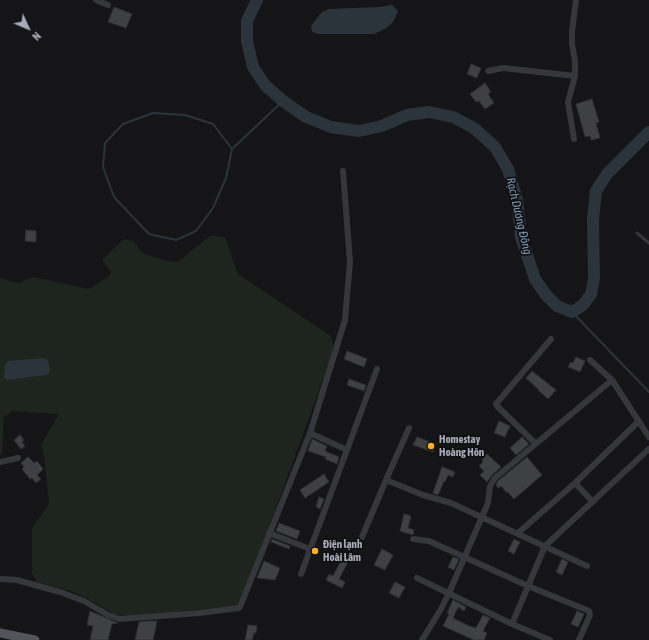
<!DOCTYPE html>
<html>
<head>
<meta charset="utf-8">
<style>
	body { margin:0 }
	#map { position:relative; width:649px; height:640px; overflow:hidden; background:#151517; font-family:"Asap Condensed",sans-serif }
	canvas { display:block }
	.north { position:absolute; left:8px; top:8px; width:40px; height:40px; -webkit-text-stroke:3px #101012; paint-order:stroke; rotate:134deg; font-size:11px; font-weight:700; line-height:16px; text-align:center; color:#a7acb8 }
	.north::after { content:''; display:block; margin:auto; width:14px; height:18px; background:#a7acb8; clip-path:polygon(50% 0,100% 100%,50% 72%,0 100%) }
</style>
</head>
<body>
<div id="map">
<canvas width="649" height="640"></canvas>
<div class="north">N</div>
</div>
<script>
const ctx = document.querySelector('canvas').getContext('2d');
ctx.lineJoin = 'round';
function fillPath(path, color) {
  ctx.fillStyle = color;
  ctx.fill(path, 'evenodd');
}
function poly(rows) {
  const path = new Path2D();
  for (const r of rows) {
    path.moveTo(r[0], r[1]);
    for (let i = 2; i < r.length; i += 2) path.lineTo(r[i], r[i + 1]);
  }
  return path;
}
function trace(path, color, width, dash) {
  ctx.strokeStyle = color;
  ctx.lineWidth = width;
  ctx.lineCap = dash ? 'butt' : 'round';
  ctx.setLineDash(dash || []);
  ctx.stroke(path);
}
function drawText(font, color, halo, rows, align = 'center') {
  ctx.font = font + ' "Asap Condensed",sans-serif';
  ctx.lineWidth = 3.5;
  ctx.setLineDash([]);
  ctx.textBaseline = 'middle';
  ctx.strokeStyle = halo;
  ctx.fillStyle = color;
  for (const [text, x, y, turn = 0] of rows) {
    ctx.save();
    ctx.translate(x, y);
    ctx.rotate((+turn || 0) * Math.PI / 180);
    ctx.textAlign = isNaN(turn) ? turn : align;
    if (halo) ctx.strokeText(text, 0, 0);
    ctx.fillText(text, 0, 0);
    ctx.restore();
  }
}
fillPath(poly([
	[210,236,225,237,238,274,331,336,334,350,243,597,239,603,234,606,128,616,114,614,87,598,71,591,37,582,32,574,32,528,49,504,44,456,41,445,59,414,13,411,4,417,2,453,0,456,0,278,18,283,33,277,89,289,109,276,111,272,103,262,103,259,124,239,134,241,142,253,164,260,178,262]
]), '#1d251e');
fillPath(poly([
	[392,5,398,11,393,22,385,29,374,34,319,34,312,32,311,26,321,13,329,9,379,7],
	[43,358,48,360,50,371,47,375,7,380,4,378,5,365,8,361]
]), '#2b343b');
trace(poly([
	[232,149,213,124,185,115,153,113,123,124,105,143,103,167,114,197,149,234,176,240,196,231,213,208,226,178,232,149,283,101],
	[572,312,649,392]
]), '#2b343b', 2);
trace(poly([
	[257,0,247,21,247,41,253,67,265,85,283,101,306,117,331,127,359,131,382,126,407,115,429,112,453,117,474,128,495,147,508,169,517,200,521,237,535,279,546,295,557,306,572,312,583,305,591,294,594,279,593,219,596,191,607,174,649,132]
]), '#2b343b', 12);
const building = poly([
	[114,7,132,14,126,28,108,22,114,7],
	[471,64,481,68,477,78,467,74,471,64],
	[485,83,491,92,488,94,494,103,485,109,479,101,476,102,470,94,485,83],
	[592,99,599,122,596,123,600,138,591,140,590,136,585,137,576,104,592,99],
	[26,230,36,231,36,242,25,241,26,230],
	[347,351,367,359,364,367,344,359,347,351],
	[576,357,585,361,580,372,568,367,571,362,573,363,576,357],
	[532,371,556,390,548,399,538,390,539,390,526,378,532,371],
	[349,379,366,385,364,391,347,385,349,379],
	[499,421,510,426,505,437,494,433,499,421],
	[20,435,24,440,22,442,25,446,21,449,14,440,20,435],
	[417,437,436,444,433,452,413,445,417,437],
	[522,437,529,444,516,455,510,448,522,437],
	[312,439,327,446,325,451,339,457,337,464,325,459,326,457,308,451,312,439],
	[487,454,501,467,492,475,487,482,480,475,484,471,479,466,483,462,482,460,487,454],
	[28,457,34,463,37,461,43,469,37,475,41,479,36,483,32,478,30,479,22,469,24,467,21,463,28,457],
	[527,457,542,475,514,499,508,492,507,493,501,486,498,488,496,485,498,481,527,457],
	[442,467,455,472,453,477,448,475,445,482,444,481,438,495,433,493,442,467],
	[324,474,329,482,305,498,300,490,324,474],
	[319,497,324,499,320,509,316,507,319,497],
	[404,514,411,516,408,528,414,530,413,535,400,531,404,514],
	[279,523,300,531,297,539,276,531,279,523],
	[272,539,290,546,289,549,271,542,272,539],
	[514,539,520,542,514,554,508,551,514,539],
	[382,549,393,555,385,570,374,565,382,549],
	[344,555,350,558,339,579,345,582,342,588,326,580,329,574,333,576,344,555],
	[453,557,459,559,454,570,448,567,453,557],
	[562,559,568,562,562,575,556,572,562,559],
	[264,561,280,568,275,580,257,578,264,561],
	[395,582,405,587,399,598,389,593,395,582],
	[453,600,466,607,464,611,458,607,453,618,469,626,476,628,483,615,490,618,483,631,487,633,484,640,474,640,443,626,449,614,447,613,453,600],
	[90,611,118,623,112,624,108,640,90,640,93,626,87,625,90,611],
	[577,611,584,614,578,627,571,624,577,611],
	[148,621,157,621,153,640,135,640,139,622,148,621],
	[248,625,257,626,256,633,254,633,252,640,245,640,248,625]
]);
fillPath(building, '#3f4044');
trace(building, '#2f2f33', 1);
trace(poly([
	[637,233,649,243]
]), '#36373c', 3);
trace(poly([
	[96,0,108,5],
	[488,71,503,68,575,76],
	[574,139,568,102,575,76,575,62,572,44,572,31,576,0],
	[590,360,612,380],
	[310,433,347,450],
	[536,444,497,406,496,404,551,339],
	[0,462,18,458],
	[386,480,409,428],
	[575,483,593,502],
	[269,533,310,549],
	[518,533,575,483,639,421],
	[362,537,386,480,423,495,451,503,587,566],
	[413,539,429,541,528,586,589,611,590,615,579,640],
	[301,574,377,369],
	[417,578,512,624,550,640],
	[0,579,17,580,60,592,84,601,108,615,120,619,199,613,239,608,240,607,310,433,345,320,350,262,343,171],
	[512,624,545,546,649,449],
	[422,640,441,609,449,593,488,503,490,486,495,478,612,380,649,437]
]), '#36373c', 6);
trace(poly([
	[0,633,35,640]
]), '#52545b', 9);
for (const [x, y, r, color] of [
	[431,446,4,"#f7b02e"],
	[315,551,4,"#f7b02e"]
]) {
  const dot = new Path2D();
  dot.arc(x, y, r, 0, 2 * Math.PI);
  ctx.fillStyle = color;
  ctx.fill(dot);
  trace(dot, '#101012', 1.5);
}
drawText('bold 11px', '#a7acb8', '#101012', [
	["Homestay",439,440],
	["Hoàng Hôn",439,453],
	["Điện lạnh",323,545],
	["Hoài Lâm",323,558]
], 'left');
drawText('italic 12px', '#7d9bb4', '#101012', [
	["Rạch Dương Đông",519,216,77]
]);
</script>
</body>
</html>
